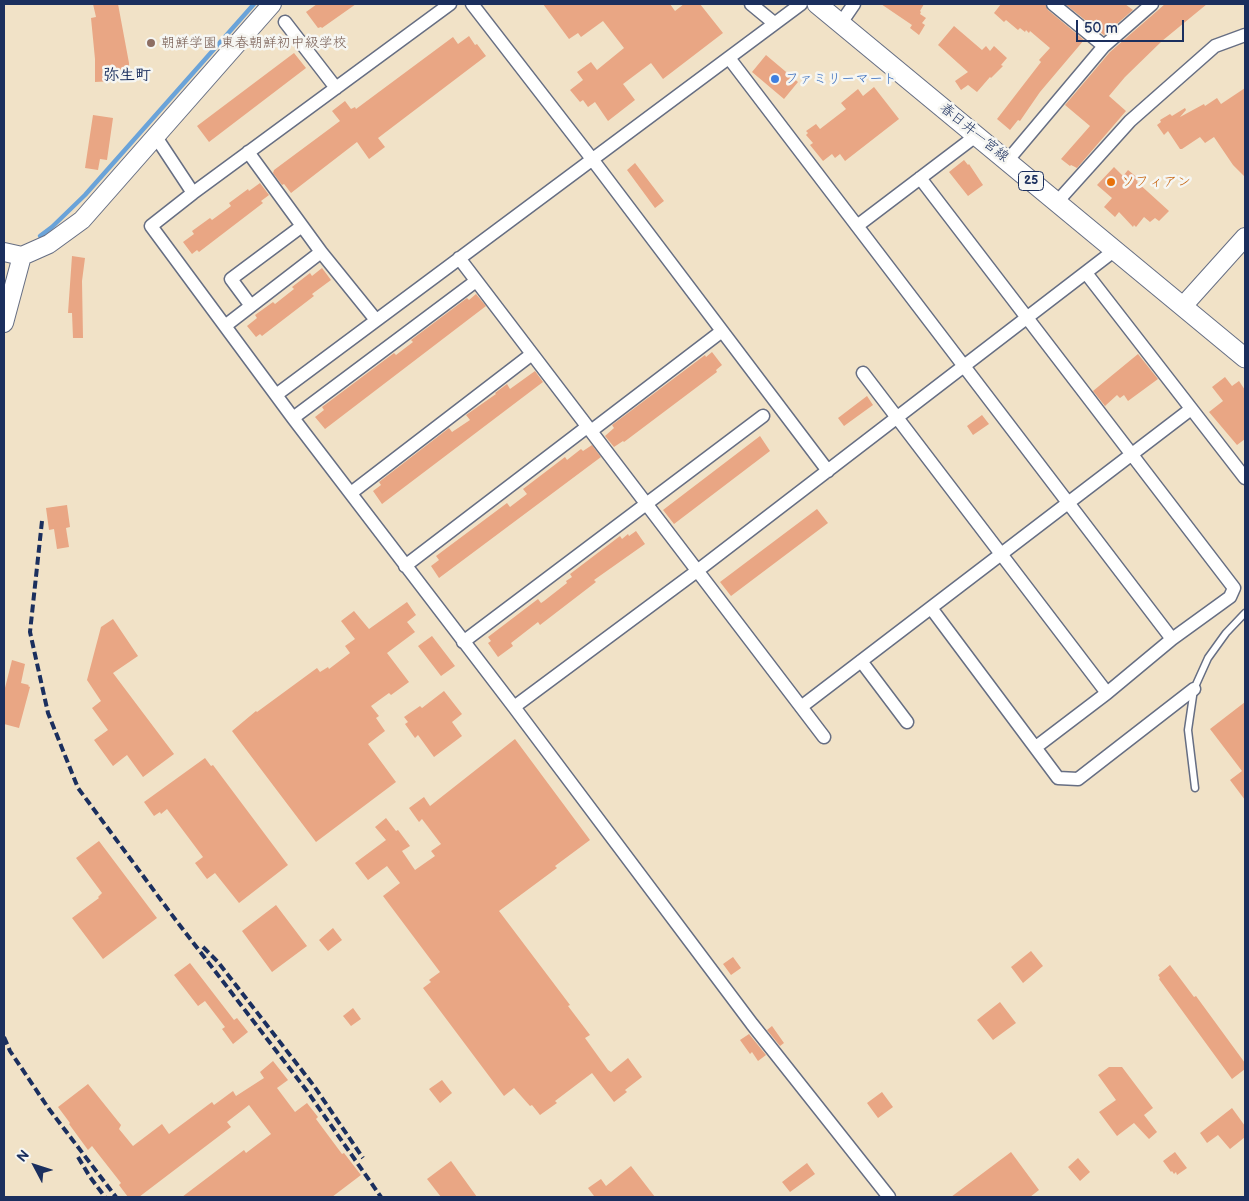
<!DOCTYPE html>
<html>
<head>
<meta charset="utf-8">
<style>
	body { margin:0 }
	#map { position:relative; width:1249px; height:1201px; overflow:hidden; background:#f1e2c7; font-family:"Balsamiq Sans",sans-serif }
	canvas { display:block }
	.frame { position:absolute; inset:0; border:5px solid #1b2f5e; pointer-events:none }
	.north { position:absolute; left:10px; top:1141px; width:50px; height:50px; -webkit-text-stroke:4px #f6f6f2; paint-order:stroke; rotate:310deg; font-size:14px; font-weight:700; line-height:20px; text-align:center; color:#1b2f5e }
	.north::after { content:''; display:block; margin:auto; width:18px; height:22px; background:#1b2f5e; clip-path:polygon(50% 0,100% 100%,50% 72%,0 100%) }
	.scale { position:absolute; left:1076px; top:20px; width:108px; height:22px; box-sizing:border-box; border:2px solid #1b2f5e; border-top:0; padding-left:6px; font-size:15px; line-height:18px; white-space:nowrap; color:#1b2f5e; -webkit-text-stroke:4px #f6f6f2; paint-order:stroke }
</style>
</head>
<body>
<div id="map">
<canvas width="1249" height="1201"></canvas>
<div class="frame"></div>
<div class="north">N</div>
<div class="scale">50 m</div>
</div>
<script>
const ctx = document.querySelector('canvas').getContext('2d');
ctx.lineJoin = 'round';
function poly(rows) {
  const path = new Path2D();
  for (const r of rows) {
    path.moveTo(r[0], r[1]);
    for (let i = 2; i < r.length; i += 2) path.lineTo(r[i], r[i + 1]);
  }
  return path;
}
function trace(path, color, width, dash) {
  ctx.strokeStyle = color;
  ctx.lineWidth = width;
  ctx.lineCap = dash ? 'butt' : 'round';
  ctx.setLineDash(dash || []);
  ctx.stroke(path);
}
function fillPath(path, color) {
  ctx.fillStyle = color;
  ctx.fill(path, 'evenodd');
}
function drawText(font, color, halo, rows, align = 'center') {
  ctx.font = font + ' "Balsamiq Sans","Klee One",sans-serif';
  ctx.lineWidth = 5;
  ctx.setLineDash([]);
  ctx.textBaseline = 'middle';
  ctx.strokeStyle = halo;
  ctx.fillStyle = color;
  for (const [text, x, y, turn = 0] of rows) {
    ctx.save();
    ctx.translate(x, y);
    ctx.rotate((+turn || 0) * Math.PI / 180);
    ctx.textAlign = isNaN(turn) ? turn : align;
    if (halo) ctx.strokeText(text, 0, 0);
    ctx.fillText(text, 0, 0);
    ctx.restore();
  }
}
trace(poly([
	[40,236,52,227,85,195,254,4]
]), '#6aa3d9', 4.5);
fillPath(poly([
	[93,4,118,4,129,63,129,72,126,73,129,80,117,81,117,79,114,81,95,82,95,59,91,18,96,17],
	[317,4,356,4,322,28,321,27,318,28,306,12],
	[543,4,670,4,675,11,684,4,700,4,723,33,663,79,651,63,623,84,635,100,608,121,595,102,588,107,583,100,580,102,570,90,583,80,577,72,591,62,597,70,624,48,603,21,581,37,578,33,569,39],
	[881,4,924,4,920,11,921,12,920,14,926,18,922,23,925,25,919,35,910,28,912,25],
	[1001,4,1045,4,1048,10,1084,40,1040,92,1020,121,1018,120,1010,130,997,119,1041,62,1039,60,1050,48,1030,31,1029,33,1026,30,1025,32,1020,28,1018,30,1006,20,1004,22,994,13],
	[1065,4,1125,4,1133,10,1104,35],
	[1165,4,1207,4,1162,41,1125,77,1109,96,1126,111,1077,168,1071,165,1070,166,1061,159,1090,126,1065,105,1110,52],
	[954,26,982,50,986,46,990,51,994,46,1007,58,1001,65,1003,66,991,78,990,77,977,92,968,85,961,90,955,81,968,72,938,45],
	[469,36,475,45,477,44,486,56,378,138,385,147,369,159,357,142,291,193,284,184,282,185,273,173,274,170,340,121,332,111,345,101,351,109,355,107,356,109,453,37,458,44],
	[294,53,306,68,209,142,197,126],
	[766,55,798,82,784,99,752,72],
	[874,87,899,119,845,161,840,154,835,158,832,154,823,161,810,145,813,143,806,135,808,133,806,131,816,124,820,129,846,109,841,103,858,89,863,96],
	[1245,88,1245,177,1233,165,1214,137,1205,143,1200,137,1182,149,1180,149,1168,131,1164,135,1157,125,1161,122,1160,120,1170,114,1172,116,1185,108,1186,110,1180,117,1204,104,1205,106,1217,98,1221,104],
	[93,115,113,118,107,160,100,159,98,170,85,168],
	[964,160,968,165,969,164,983,185,968,196,949,172],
	[635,163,664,201,655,208,627,170],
	[1114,167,1123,176,1128,170,1139,179,1137,182,1169,211,1159,221,1155,218,1150,222,1144,217,1136,227,1134,225,1133,227,1119,212,1115,217,1104,207,1112,198,1097,185],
	[260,183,269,195,261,201,263,203,199,252,197,250,192,254,183,242,194,234,192,231,210,218,212,220,231,206,229,203,248,189,249,191],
	[72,256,85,258,82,281,83,338,73,338,72,313,68,313],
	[322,268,331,280,312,294,314,296,262,336,260,334,256,337,247,326,257,318,255,315,273,302,275,304,294,289,292,287,310,273,312,276],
	[476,294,486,306,325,429,315,417,324,410,322,407,394,353,396,355,413,342,411,340,467,298,469,300],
	[712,352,722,365,716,370,717,372,624,442,623,441,614,447,605,436,614,428,612,425,705,355,706,357],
	[1138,354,1158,379,1128,401,1124,395,1120,398,1117,395,1105,406,1093,391],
	[535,371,543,382,382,504,373,491,381,485,379,482,449,428,452,432,470,420,466,415,496,394,495,393,507,384,510,389],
	[1225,377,1232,386,1239,381,1245,390,1245,439,1237,445,1209,412,1223,401,1212,387],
	[867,396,873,405,844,426,838,418],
	[982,415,989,424,973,435,967,426],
	[760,436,770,451,674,524,663,510],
	[592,445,601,457,439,578,431,566,439,560,436,556,507,503,510,507,527,494,523,489,565,457,567,460,581,449,583,451],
	[67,505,70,527,66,528,69,547,57,549,54,529,49,530,46,508],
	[817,509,828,523,731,596,720,582],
	[636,531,645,544,594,580,596,582,540,625,538,622,511,643,513,646,498,657,488,643,491,641,488,637,538,599,541,603,544,601,567,583,566,581,572,577,570,574,620,536,622,539,628,534,629,536],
	[407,602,416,615,407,622,415,632,387,653,409,682,391,695,389,693,371,706,379,716,376,718,385,731,368,744,396,782,316,842,232,731,256,711,257,712,317,668,320,672,328,667,329,669,350,653,345,646,355,639,341,621,354,611,369,629],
	[113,619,138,656,113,673,174,754,143,777,127,755,113,766,94,740,108,730,92,708,101,701,87,680,101,627],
	[432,636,455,666,441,676,418,646],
	[12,660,25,664,21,683,29,685,28,686,30,687,19,728,4,724,4,692],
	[444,691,462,714,452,722,462,736,434,757,418,735,415,738,405,724,408,722,404,717,420,706,422,708],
	[1245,702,1245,800,1230,780,1242,771,1210,729],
	[515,739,590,840,555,866,557,868,499,911,570,1005,568,1006,590,1035,585,1038,608,1070,611,1072,628,1058,642,1077,625,1090,627,1092,614,1102,592,1073,555,1101,557,1103,540,1115,532,1105,530,1106,514,1088,504,1096,423,988,431,982,429,980,440,972,383,896,400,883,387,866,368,880,355,863,386,840,375,827,386,818,396,831,398,830,410,846,402,851,415,870,435,856,431,851,441,844,422,819,419,822,409,808,424,797,430,806],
	[205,758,211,766,213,765,288,865,239,903,215,873,207,879,195,863,203,857,167,809,161,814,160,812,154,816,144,802],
	[99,841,157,918,103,959,72,918,99,898,98,897,102,893,76,858],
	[276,905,307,946,272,972,242,931],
	[333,928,342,940,328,951,319,940],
	[1031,951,1043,966,1023,983,1011,967],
	[733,957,741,968,731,975,723,964],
	[190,963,234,1020,237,1018,248,1032,233,1044,222,1029,225,1027,205,1001,198,1006,174,975],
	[1170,965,1194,997,1196,996,1245,1063,1245,1069,1232,1079,1159,979,1160,978,1158,975],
	[1000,1002,1016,1023,993,1040,977,1020],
	[353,1008,361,1019,351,1026,343,1016],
	[772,1026,784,1043,780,1046,767,1030],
	[749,1034,766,1055,758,1061,752,1052,750,1054,740,1040],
	[273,1061,288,1080,277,1088,295,1112,307,1103,318,1117,316,1119,342,1154,344,1153,361,1175,332,1197,182,1197,244,1150,246,1153,271,1134,249,1105,227,1122,231,1127,139,1197,128,1197,119,1185,121,1183,92,1146,88,1150,69,1124,70,1123,58,1107,88,1084,121,1125,119,1129,133,1146,162,1124,169,1134,212,1102,214,1105,233,1091,236,1096,264,1078,260,1072],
	[1109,1067,1122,1067,1153,1108,1144,1115,1157,1132,1149,1139,1134,1123,1117,1136,1099,1112,1116,1100,1098,1075],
	[442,1080,452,1093,440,1103,429,1089],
	[882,1092,893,1107,878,1118,867,1103],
	[1232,1108,1245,1126,1245,1137,1230,1149,1218,1135,1207,1143,1200,1133],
	[1011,1152,1039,1190,1030,1197,951,1197],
	[1175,1152,1187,1168,1177,1175,1176,1172,1174,1174,1172,1171,1171,1172,1163,1161],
	[1078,1158,1090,1172,1080,1181,1068,1167],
	[451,1161,477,1197,441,1197,427,1179],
	[807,1163,815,1174,790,1192,782,1182],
	[631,1166,655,1197,591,1197,594,1196,588,1188,601,1179,606,1186]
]), '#e9a684');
const lane = poly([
	[1195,788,1188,730,1194,689,1208,658,1226,633,1245,613]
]);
const street = poly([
	[450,4,193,193,151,226,293,418,514,707,752,1024,889,1197],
	[472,4,592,159,828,471],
	[751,4,774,23],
	[1053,4,1104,46],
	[285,22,336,88],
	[841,23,854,4],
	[729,58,1172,639],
	[156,137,193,193],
	[248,152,321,252,376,320],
	[1008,160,1104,46,1152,4],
	[920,178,1234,588,1230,597,1172,639,1107,693,1036,747],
	[1057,202,1130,121,1215,46,1245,35],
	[857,226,977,135],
	[459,258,824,737],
	[1086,273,1245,478],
	[251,306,231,279,302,226],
	[225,326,321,252],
	[863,373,1107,693],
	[276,395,801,4],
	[293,418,476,281],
	[591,431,722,331],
	[351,493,532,354],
	[405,566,587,427],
	[931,608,1058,778,1078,779,1194,689],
	[463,642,763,416],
	[861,661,907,722],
	[514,707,697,571,1115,250],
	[801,707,1191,409]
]);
const secondary = poly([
	[4,252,22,256,49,244,82,220,272,4],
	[1183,306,1245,237],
	[4,323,22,256]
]);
const primary = poly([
	[817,4,1245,358]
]);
trace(lane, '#666e83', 9);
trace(street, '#666e83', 15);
trace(secondary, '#666e83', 20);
trace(primary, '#666e83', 21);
trace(lane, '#fff', 6);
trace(street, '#fff', 12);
trace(secondary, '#fff', 18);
trace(primary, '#fff', 19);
trace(poly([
	[42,521,30,632,48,713,78,788,175,919,307,1091,381,1197],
	[203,947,218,962,314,1086,363,1158],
	[4,1037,10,1051,49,1109,116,1197],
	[78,1157,90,1177,105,1197]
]), '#1b2f5e', 4, [8, 4]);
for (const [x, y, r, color] of [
	[151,43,5,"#8d6e63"],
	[775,79,5,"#3f7fe0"],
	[1111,182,5,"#e8710a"]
]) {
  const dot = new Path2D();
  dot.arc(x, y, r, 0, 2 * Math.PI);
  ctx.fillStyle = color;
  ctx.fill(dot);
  trace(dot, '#f6f6f2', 2);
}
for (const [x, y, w] of [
	[1031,181,25]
]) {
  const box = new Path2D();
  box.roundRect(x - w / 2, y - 9.5, w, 19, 4);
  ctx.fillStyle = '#f6f6f2';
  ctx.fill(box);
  trace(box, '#1b2f5e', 1);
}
drawText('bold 12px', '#1b2f5e', null, [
	["25",1031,181]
]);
drawText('14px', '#785e54', '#f6f6f2', [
	["朝鮮学園 東春朝鮮初中級学校",161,43]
], 'left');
drawText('14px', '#366cbe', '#f6f6f2', [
	["ファミリーマート",785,79]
], 'left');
drawText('14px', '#1b2f5e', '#f6f6f2', [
	["春日井一宮線",974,133,39]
]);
drawText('14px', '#c56008', '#f6f6f2', [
	["ソフィアン",1121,182]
], 'left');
drawText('bold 16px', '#1b2f5e', '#f6f6f2', [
	["弥生町",127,76]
]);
</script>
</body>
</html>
